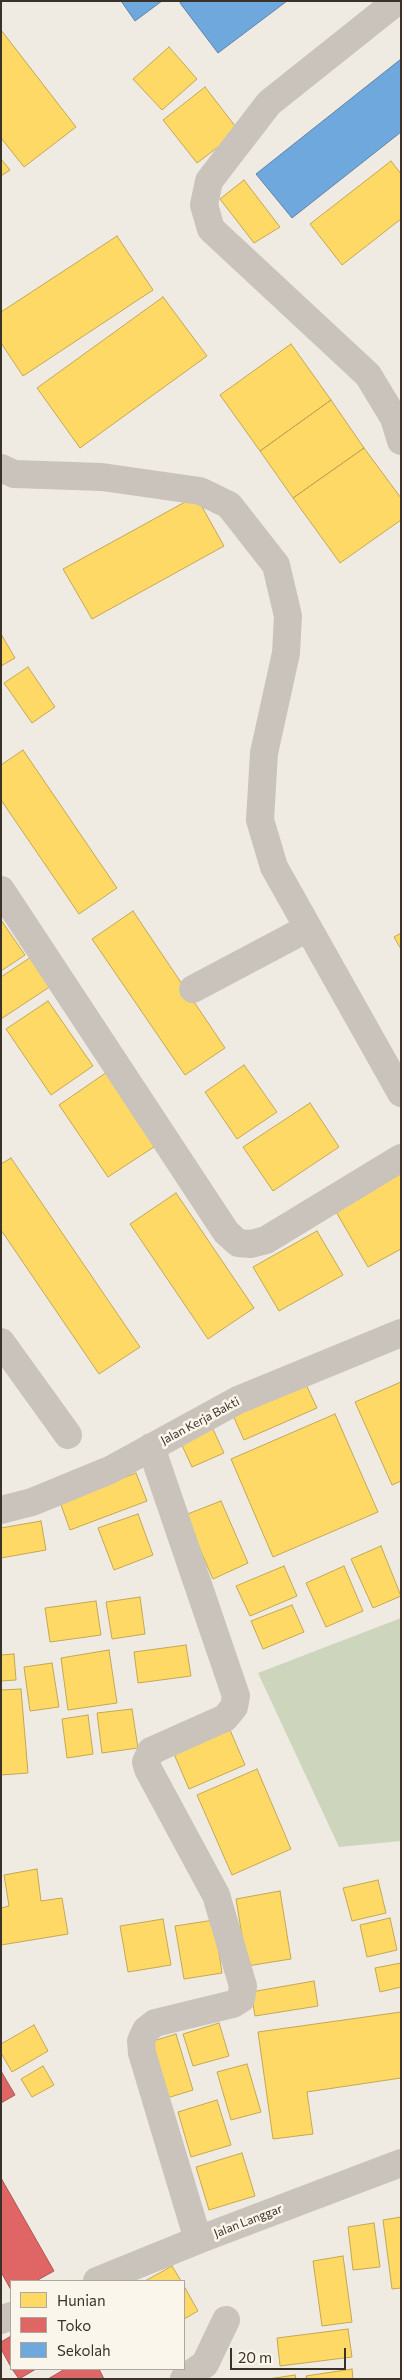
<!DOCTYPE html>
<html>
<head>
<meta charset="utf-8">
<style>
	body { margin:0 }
	#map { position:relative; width:402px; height:2380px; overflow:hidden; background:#efebe2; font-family:Commissioner,sans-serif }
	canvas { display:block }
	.frame { position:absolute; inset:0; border:2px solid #3a3129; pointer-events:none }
	.legend { position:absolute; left:10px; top:2280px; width:175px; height:90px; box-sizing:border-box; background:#fbf6eb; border:1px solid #aea79d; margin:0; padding:6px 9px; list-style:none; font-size:15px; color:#3a3129 }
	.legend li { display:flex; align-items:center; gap:10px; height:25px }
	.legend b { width:25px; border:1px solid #aea79d }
	.scale { position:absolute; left:230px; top:2348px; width:116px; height:22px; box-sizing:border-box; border:2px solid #3a3129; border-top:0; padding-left:6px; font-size:15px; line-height:18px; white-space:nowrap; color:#3a3129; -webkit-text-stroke:4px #fbf6eb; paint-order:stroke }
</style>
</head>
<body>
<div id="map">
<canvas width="402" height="2380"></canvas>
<div class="frame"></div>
<ul class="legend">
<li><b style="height:14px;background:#ffd966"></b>Hunian</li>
<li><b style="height:14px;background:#e06666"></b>Toko</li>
<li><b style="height:14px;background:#6fa8dc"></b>Sekolah</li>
</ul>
<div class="scale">20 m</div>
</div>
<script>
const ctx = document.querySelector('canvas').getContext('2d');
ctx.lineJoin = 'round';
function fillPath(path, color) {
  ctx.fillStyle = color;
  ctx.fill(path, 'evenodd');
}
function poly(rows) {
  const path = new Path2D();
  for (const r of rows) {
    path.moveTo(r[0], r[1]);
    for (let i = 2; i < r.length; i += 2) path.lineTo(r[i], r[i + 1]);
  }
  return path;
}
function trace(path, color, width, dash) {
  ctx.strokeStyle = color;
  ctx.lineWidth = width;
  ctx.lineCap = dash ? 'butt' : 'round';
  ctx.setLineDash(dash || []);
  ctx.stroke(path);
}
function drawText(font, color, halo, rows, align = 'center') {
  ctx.font = font + ' Commissioner,sans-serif';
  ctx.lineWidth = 5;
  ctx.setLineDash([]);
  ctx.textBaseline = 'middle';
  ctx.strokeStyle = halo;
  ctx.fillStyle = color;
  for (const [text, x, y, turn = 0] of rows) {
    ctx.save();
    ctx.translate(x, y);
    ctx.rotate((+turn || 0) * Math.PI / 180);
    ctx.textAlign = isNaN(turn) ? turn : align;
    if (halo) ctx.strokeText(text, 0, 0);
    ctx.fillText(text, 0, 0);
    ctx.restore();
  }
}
fillPath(poly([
	[401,1618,401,1841,339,1847,258,1673]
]), '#cdd6bc');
const homes = poly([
	[1,30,76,127,24,167,1,138,1,30],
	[169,47,197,79,162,110,133,79,169,47],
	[205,87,239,131,197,163,163,120,205,87],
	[1,159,10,170,1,176,1,159],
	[391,161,401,174,401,219,342,265,310,224,391,161],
	[244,180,280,227,254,243,220,199,244,180],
	[117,236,153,290,23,376,1,343,1,312,117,236],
	[163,297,207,356,80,448,37,388,163,297],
	[291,344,331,400,260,451,220,395,291,344],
	[331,400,364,448,293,498,260,451,331,400],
	[364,448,401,498,401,520,340,563,293,498,364,448],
	[196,496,224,546,92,619,63,569,196,496],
	[1,634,15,658,1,666,1,634],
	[28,667,55,707,32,723,4,683,28,667],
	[23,750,117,888,79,914,1,800,1,765,23,750],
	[133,911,225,1048,185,1075,92,939,133,911],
	[1,920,25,955,1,971,1,920],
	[401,933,401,949,394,937,401,933],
	[37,953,57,982,1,1019,1,977,37,953],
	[48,1001,93,1066,51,1095,6,1029,48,1001],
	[244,1065,277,1112,237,1139,205,1092,244,1065],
	[110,1070,160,1143,108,1177,59,1105,110,1070],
	[310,1103,339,1147,273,1191,243,1147,310,1103],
	[11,1158,140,1347,99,1374,1,1230,1,1164,11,1158],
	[401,1173,401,1249,368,1267,335,1210,401,1173],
	[176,1193,254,1308,208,1339,130,1224,176,1193],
	[317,1231,343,1275,279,1311,253,1267,317,1231],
	[304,1380,317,1408,244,1440,231,1411,304,1380],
	[401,1382,401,1481,392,1485,355,1402,401,1382],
	[335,1414,378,1512,273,1557,231,1459,335,1414],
	[212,1427,224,1453,192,1467,180,1441,212,1427],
	[136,1473,147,1501,70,1530,60,1502,136,1473],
	[221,1501,248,1563,213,1579,185,1515,221,1501],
	[138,1514,153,1555,114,1570,98,1528,138,1514],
	[41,1521,46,1550,1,1558,1,1528,41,1521],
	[381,1546,401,1596,373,1608,351,1559,381,1546],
	[284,1566,297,1596,250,1616,236,1586,284,1566],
	[344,1566,363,1611,326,1627,306,1583,344,1566],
	[140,1597,145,1634,112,1639,106,1602,140,1597],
	[96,1601,101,1635,50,1642,45,1608,96,1601],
	[292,1605,304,1632,263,1649,251,1621,292,1605],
	[186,1645,191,1676,138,1683,134,1652,186,1645],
	[109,1650,117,1703,68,1710,61,1658,109,1650],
	[14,1654,16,1680,1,1681,1,1655,14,1654],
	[52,1663,59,1707,30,1711,24,1667,52,1663],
	[21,1689,28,1773,1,1775,1,1690,21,1689],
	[132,1709,138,1748,102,1753,97,1713,132,1709],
	[88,1715,93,1754,67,1758,62,1719,88,1715],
	[230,1730,245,1765,189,1789,174,1754,230,1730],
	[257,1769,291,1849,232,1875,197,1795,257,1769],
	[37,1869,41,1901,62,1898,68,1934,1,1945,1,1908,9,1906,4,1875,37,1869],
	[378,1880,386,1913,352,1921,343,1888,378,1880],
	[280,1891,291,1959,247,1966,236,1899,280,1891],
	[390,1918,397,1950,367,1957,360,1925,390,1918],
	[163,1919,171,1965,128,1972,120,1926,163,1919],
	[214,1920,222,1973,184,1979,175,1926,214,1920],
	[401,1963,401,1987,380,1992,375,1968,401,1963],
	[314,1981,318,2006,255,2016,251,1992,314,1981],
	[401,2012,401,2078,307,2092,313,2134,273,2139,258,2032,401,2012],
	[219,2023,229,2056,193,2066,183,2034,219,2023],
	[34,2025,48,2051,12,2072,1,2053,1,2044,34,2025],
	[176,2034,193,2090,167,2098,150,2042,176,2034],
	[247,2064,261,2112,231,2120,217,2072,247,2064],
	[43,2066,54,2085,32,2097,21,2079,43,2066],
	[217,2100,231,2145,191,2157,178,2112,217,2100],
	[242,2153,255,2196,209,2210,196,2167,242,2153],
	[401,2217,401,2288,392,2289,383,2220,401,2217],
	[374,2223,380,2267,353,2270,348,2227,374,2223],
	[343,2256,352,2322,322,2326,313,2261,343,2256],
	[172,2266,181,2281,145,2281,172,2266],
	[184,2286,198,2311,184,2319,184,2286],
	[348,2329,352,2357,280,2366,277,2338,348,2329],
	[352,2369,353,2379,307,2379,306,2376,352,2369],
	[295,2375,296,2379,268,2379,295,2375]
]);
fillPath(homes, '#ffd966');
trace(homes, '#c4a754', 1);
const shops = poly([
	[1,2071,15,2095,1,2103,1,2071],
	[1,2178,54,2271,36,2281,11,2281,11,2290,1,2272,1,2178],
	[11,2336,11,2367,1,2349,1,2342,11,2336],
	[12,2369,36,2369,19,2379,12,2369],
	[65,2369,99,2369,104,2379,48,2379,65,2369]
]);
fillPath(shops, '#e06666');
trace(shops, '#ae5654', 1);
const schools = poly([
	[121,1,162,1,135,21,121,1],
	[181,1,287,1,218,53,180,3,181,1],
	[401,59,401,132,292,218,256,174,401,59]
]);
fillPath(schools, '#6fa8dc');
trace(schools, '#5f84a6', 1);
trace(poly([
	[397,1,269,103,209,181,204,205,211,229,368,375,394,418,401,441],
	[1,468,14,474,102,477,200,491,229,505,276,565,288,616,286,653,264,753,260,820,274,867,401,1093],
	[1,890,226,1232,238,1243,251,1244,266,1240,401,1158],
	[193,989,308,928],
	[1,1342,68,1435],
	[151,1447,236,1696,234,1707,225,1718,151,1751,146,1762,148,1769,216,1895,243,1986,241,1999,233,2004,155,2023,146,2030,141,2041,142,2053,198,2240],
	[1,1510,32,1502,110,1470,238,1400,401,1333],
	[97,2281,198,2240,401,2163],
	[1,2320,11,2316],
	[184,2379,205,2364,226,2320]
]), '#c9c3bb', 28);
drawText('12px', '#3a3129', '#fbf6eb', [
	["Jalan Kerja Bakti",200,1421,-28],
	["Jalan Langgar",248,2221,-21]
]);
</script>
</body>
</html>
